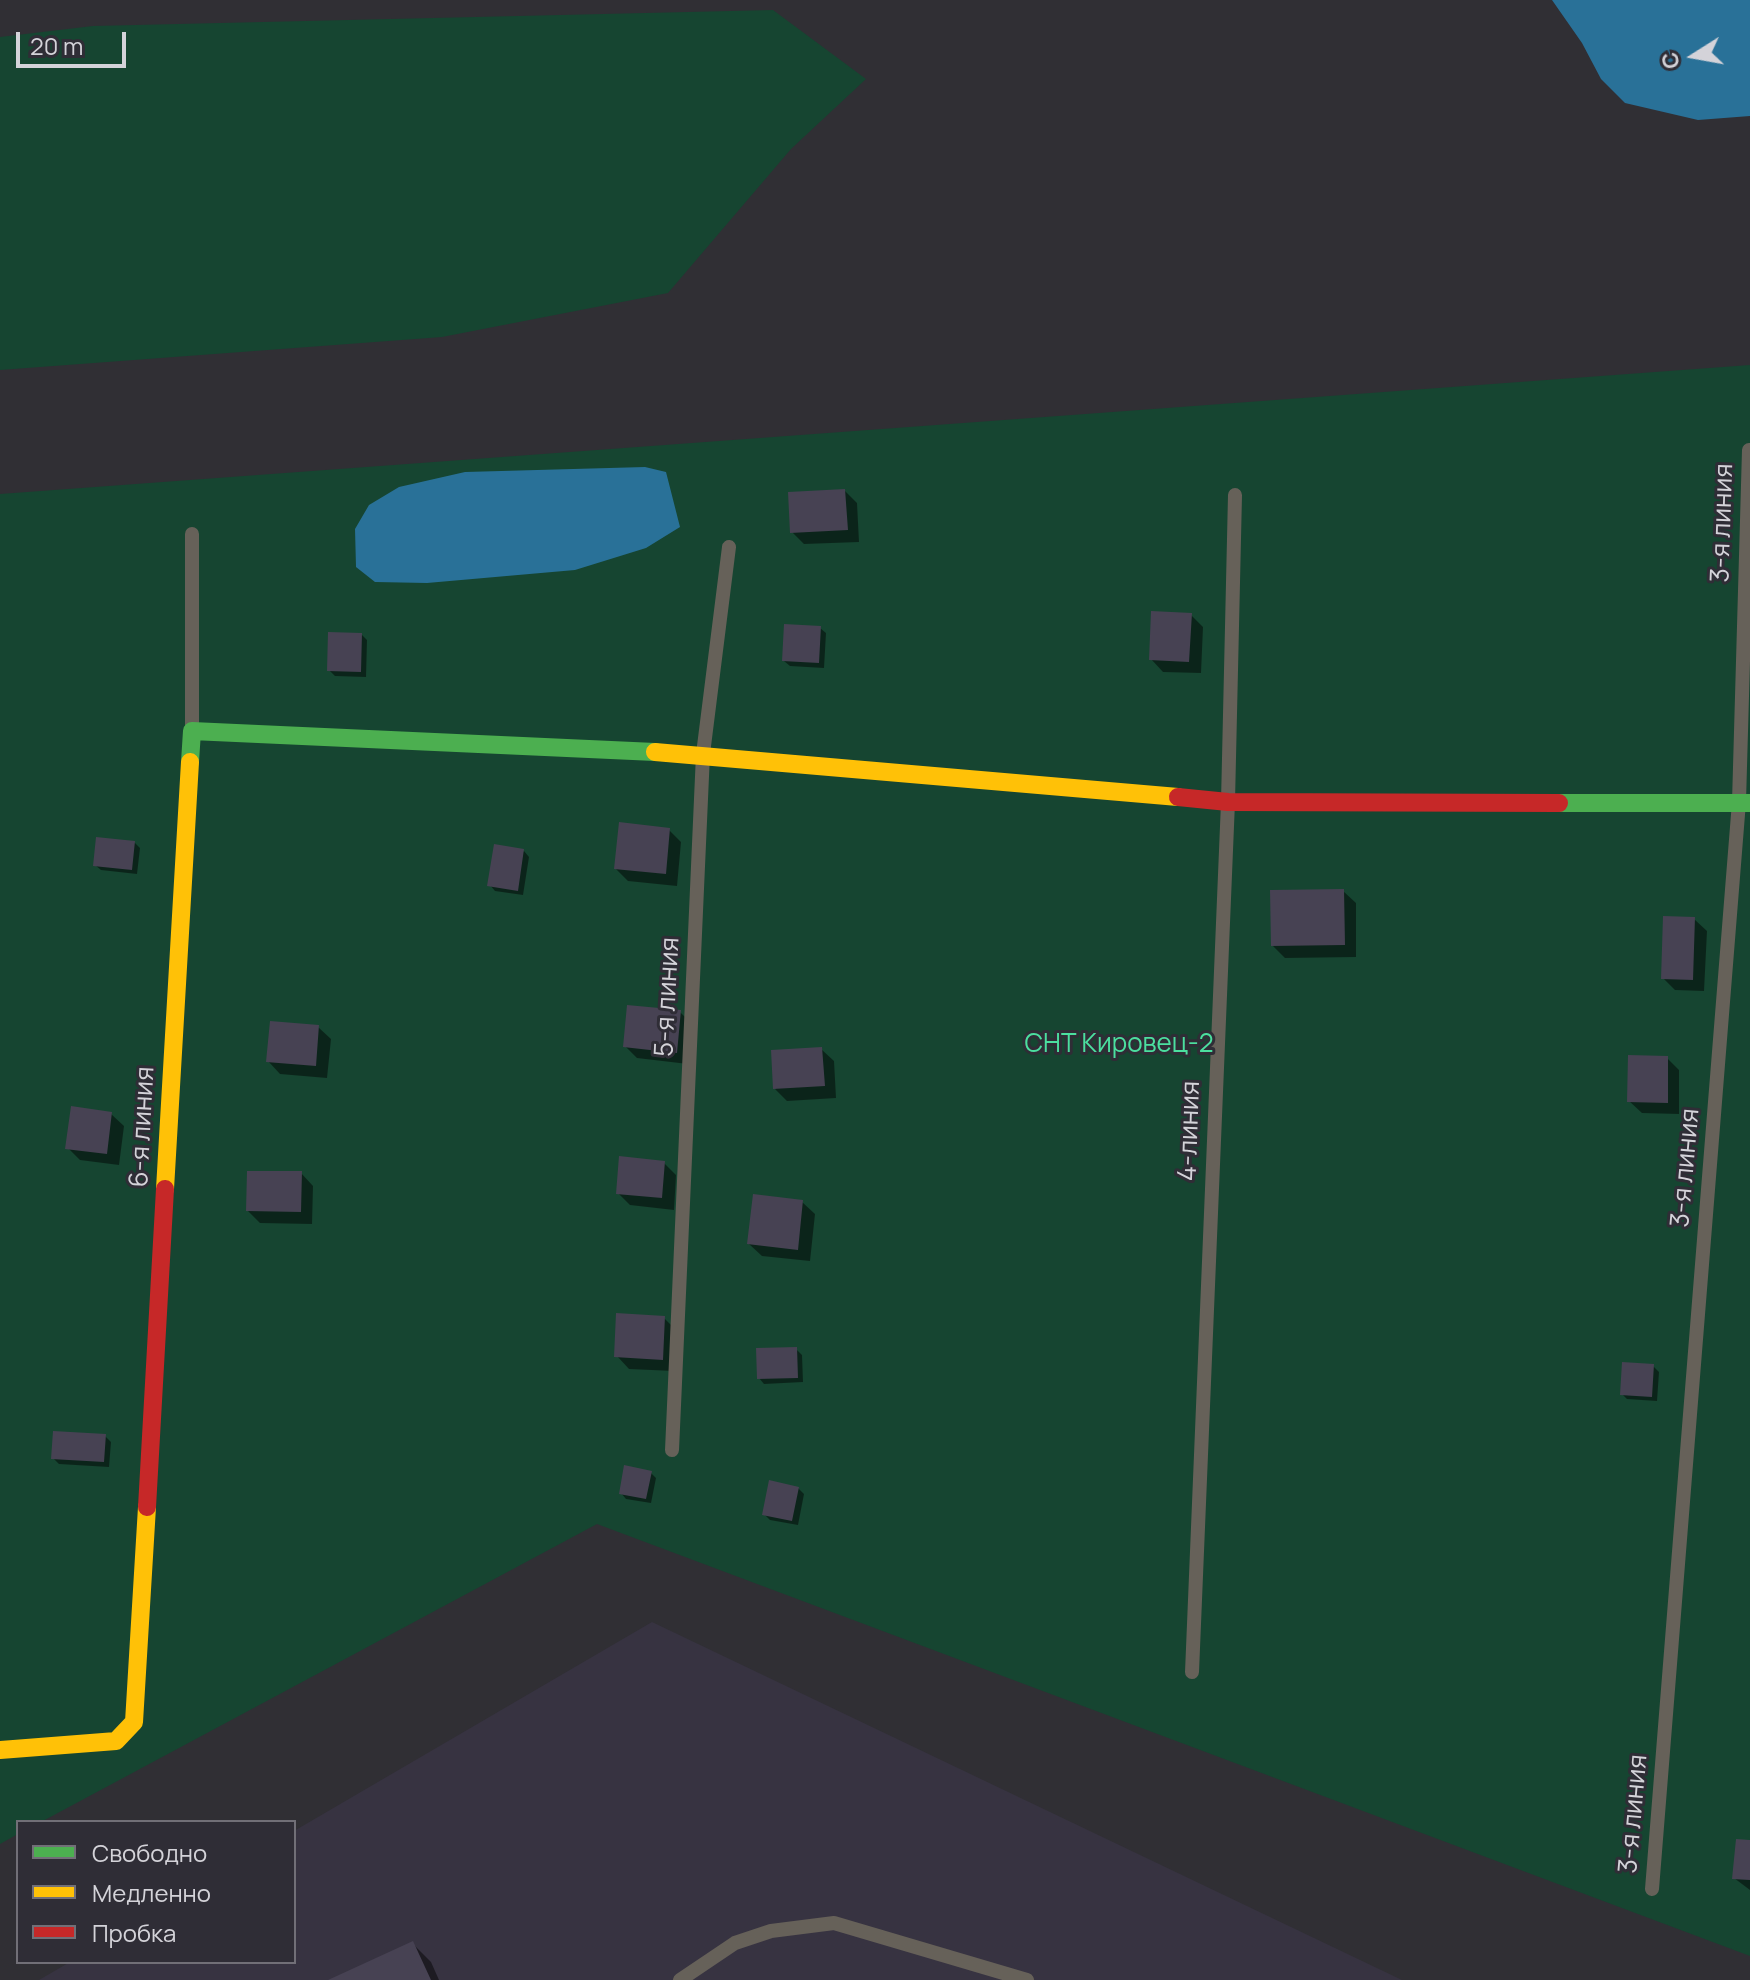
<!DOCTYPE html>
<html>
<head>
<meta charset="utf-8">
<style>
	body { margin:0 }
	#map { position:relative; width:1750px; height:1980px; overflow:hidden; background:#302f34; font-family:Manrope,sans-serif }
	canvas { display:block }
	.legend { position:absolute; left:16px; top:1820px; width:280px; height:144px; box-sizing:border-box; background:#2f2d36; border:2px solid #716f77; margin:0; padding:10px 14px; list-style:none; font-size:24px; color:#d4d3d9 }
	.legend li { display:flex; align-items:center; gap:16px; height:40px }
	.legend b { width:40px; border:2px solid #716f77 }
	.north { position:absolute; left:1654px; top:16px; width:80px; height:80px; -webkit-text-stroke:6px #2f2d36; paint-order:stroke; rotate:259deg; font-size:22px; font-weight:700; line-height:32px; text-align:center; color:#d4d3d9 }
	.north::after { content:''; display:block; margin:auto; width:28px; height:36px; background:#d4d3d9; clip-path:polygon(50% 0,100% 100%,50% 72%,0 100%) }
	.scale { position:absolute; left:16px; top:32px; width:110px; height:36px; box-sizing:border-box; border:4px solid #d4d3d9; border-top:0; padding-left:10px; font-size:24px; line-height:28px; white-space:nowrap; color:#d4d3d9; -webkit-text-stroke:6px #2f2d36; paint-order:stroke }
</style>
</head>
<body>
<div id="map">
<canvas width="1750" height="1980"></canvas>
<ul class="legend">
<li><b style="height:10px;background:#4caf50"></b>Свободно</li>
<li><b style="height:10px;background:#ffc107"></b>Медленно</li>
<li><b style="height:10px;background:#c62828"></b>Пробка</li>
</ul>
<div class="north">С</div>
<div class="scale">20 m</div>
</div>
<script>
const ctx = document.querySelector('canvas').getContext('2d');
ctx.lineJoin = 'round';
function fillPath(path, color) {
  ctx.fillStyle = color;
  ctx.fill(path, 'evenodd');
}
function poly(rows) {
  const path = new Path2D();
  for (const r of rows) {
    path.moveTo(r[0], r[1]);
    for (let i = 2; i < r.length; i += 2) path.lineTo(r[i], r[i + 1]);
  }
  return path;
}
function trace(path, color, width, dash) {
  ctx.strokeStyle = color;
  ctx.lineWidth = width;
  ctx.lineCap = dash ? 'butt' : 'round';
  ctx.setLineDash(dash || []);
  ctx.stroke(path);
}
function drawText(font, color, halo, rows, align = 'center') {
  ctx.font = font + ' Manrope,sans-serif';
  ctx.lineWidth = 6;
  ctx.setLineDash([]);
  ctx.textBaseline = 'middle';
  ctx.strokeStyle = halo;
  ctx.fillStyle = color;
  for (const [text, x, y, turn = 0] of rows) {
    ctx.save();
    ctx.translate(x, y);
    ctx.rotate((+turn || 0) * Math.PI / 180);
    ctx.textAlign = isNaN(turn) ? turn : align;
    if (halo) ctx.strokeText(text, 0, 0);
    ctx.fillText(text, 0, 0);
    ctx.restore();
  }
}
fillPath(poly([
	[652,1622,1402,1980,39,1980,70,1962,294,1962,294,1831]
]), '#373341');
fillPath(poly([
	[773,10,866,79,791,149,668,293,442,337,0,370,0,37,93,26],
	[1750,365,1750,1956,597,1524,41,1822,18,1822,18,1834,0,1844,0,494]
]), '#164531');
fillPath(poly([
	[1552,0,1750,0,1750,116,1698,120,1625,103,1601,79,1582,43],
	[645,467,666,472,680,527,646,548,575,570,427,583,375,582,356,567,355,529,369,505,399,487,465,472]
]), '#297198');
fillPath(poly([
	[845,491,857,503,859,542,804,544,792,532],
	[1191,615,1203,627,1201,673,1163,672,1151,659],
	[820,628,826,633,824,668,790,666,784,661],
	[362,635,367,640,366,677,335,676,329,670],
	[669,830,681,842,677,886,628,881,616,869],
	[135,843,140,848,137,874,101,870,95,865],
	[524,851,529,857,523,895,495,891,490,885],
	[1343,891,1356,903,1356,957,1285,958,1273,946],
	[1694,919,1707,931,1704,991,1675,990,1663,978],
	[680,1012,693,1025,688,1064,637,1058,625,1046],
	[318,1027,331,1039,327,1078,280,1074,268,1061],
	[821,1049,834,1061,836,1098,787,1101,775,1089],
	[1667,1058,1679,1070,1679,1114,1642,1113,1629,1101],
	[111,1114,124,1126,119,1165,80,1160,68,1148],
	[664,1163,676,1175,674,1210,630,1205,618,1193],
	[301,1173,313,1186,312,1224,260,1223,248,1211],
	[802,1202,815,1214,810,1261,762,1256,749,1244],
	[664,1318,676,1330,674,1371,629,1369,617,1356],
	[796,1349,802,1355,803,1382,764,1384,759,1378],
	[1653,1366,1659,1372,1657,1401,1627,1399,1622,1394],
	[105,1436,111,1442,109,1467,59,1464,53,1458],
	[651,1473,656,1478,651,1503,626,1499,621,1493],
	[798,1488,804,1494,798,1525,770,1520,764,1514],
	[1750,1842,1750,1890,1734,1878],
	[412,1943,431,1962,439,1980,333,1980]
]), '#0007');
fillPath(poly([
	[845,489,848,530,790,533,788,492],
	[1151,611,1192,613,1189,662,1149,660],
	[784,624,821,626,819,663,782,661],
	[328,632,362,633,361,672,327,671],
	[619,822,670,828,666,874,614,869],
	[96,837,135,841,132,870,93,866],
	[494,844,524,849,518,891,487,886],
	[1344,889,1345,945,1271,946,1270,890],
	[1663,916,1695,917,1693,980,1661,979],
	[627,1005,681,1010,677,1053,623,1047],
	[270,1021,319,1025,316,1066,266,1062],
	[822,1047,825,1086,773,1089,771,1050],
	[1628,1055,1668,1056,1668,1103,1627,1102],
	[71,1106,112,1112,107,1154,65,1149],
	[619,1156,665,1161,662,1198,616,1194],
	[247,1171,302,1171,301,1212,246,1211],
	[753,1194,803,1200,798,1250,747,1244],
	[616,1313,665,1316,663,1360,614,1357],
	[797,1347,798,1378,757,1379,756,1348],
	[1622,1362,1654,1364,1652,1397,1620,1395],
	[53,1431,106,1434,104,1462,51,1459],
	[624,1465,652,1471,646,1499,619,1494],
	[769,1480,799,1487,792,1521,762,1515],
	[1736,1839,1750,1840,1750,1880,1732,1879],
	[413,1941,431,1980,328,1980]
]), '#474253');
trace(poly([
	[192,534,192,730],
	[672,1450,703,754,729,547],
	[1192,1672,1228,802,1235,495],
	[1652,1889,1739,802,1749,450],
	[680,1980,735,1943,771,1931,834,1923,1027,1980]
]), '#666159', 14);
trace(poly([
	[190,762,192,731,655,752],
	[1559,803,1750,803]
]), '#4caf50', 18);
trace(poly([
	[655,752,1178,797],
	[165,1189,190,762],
	[0,1750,116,1741,134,1722,147,1507]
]), '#ffc107', 18);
trace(poly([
	[1178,797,1228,802,1559,803],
	[147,1507,165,1189]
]), '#c62828', 18);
drawText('26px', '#d4d3d9', '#2f2d36', [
	["3-я линия",1723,523,-88],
	["5-я линия",668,997,-87],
	["6-я линия",143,1127,-87],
	["4-линия",1190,1131,-88],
	["3-я линия",1686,1168,-85],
	["3-я линия",1634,1814,-85]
]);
drawText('26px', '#4bdf9f', '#2f2d36', [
	["СНТ Кировец-2",1119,1045]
]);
</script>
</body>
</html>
